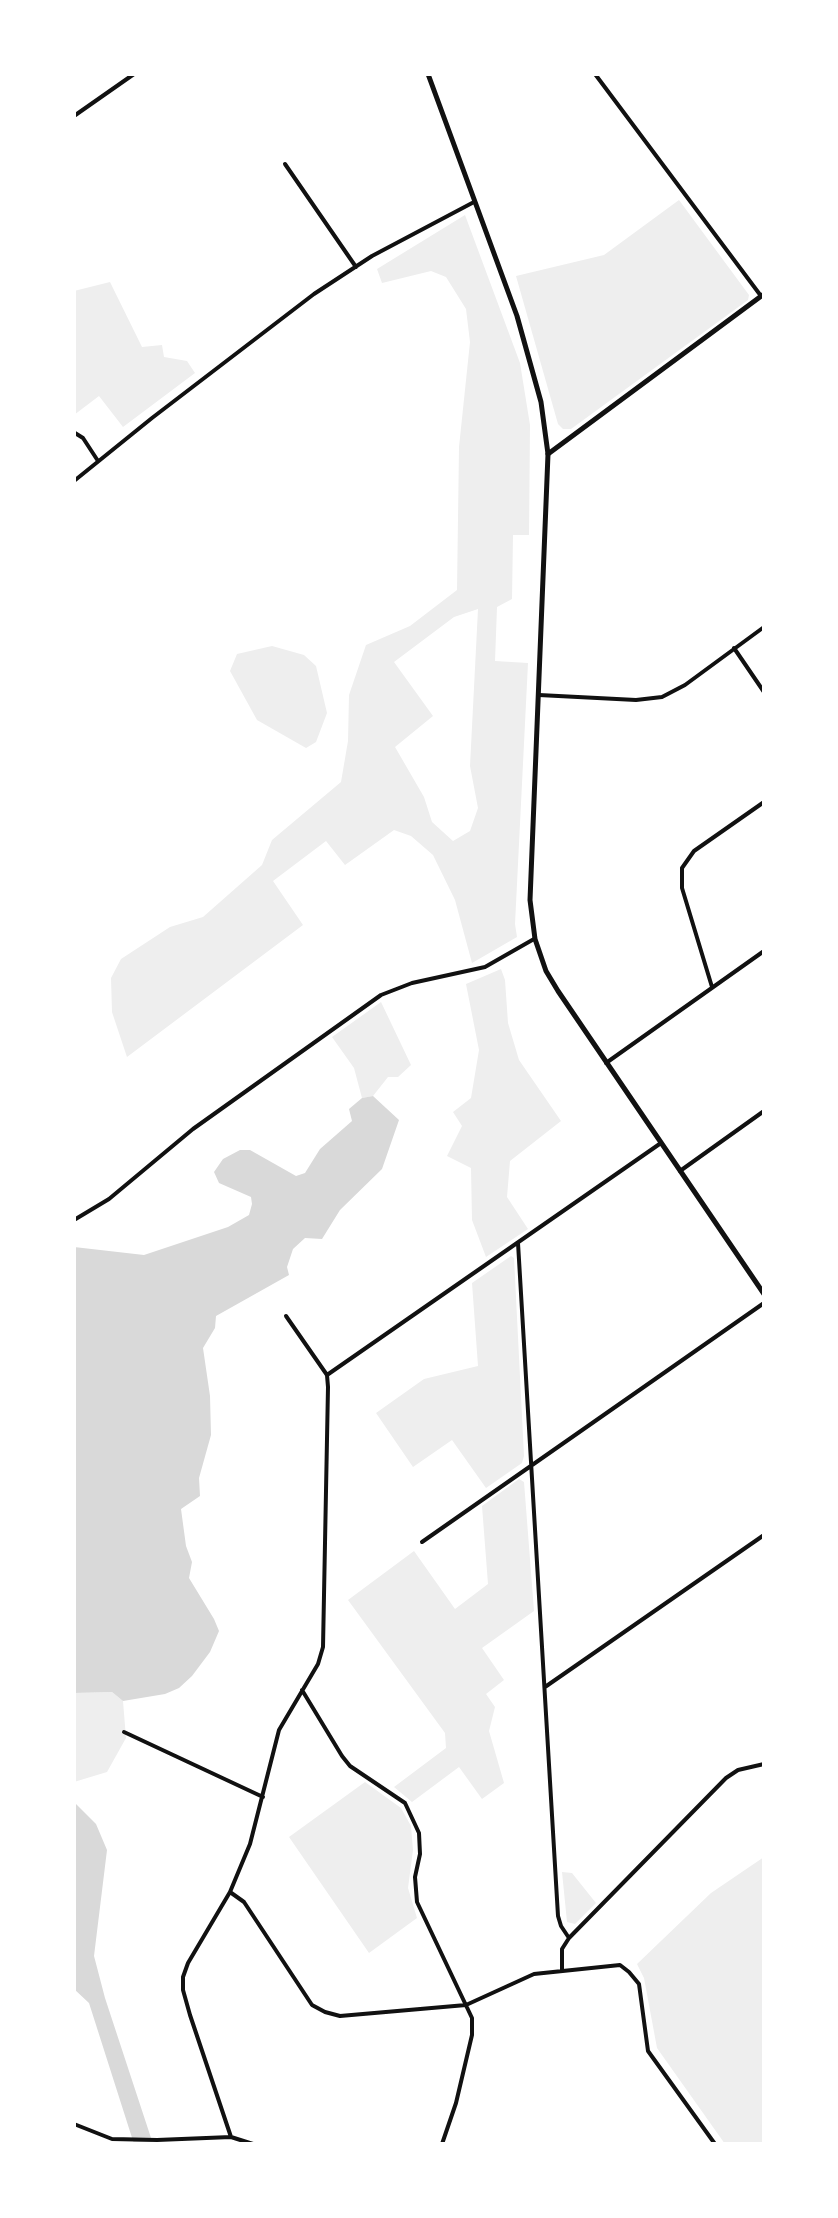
<!DOCTYPE html>
<html>
<head>
<meta charset="utf-8">
<style>
	body { margin:0 }
	#map { position:relative; width:838px; height:2218px; overflow:hidden; background:#fff; font-family:"DM Sans",sans-serif }
	canvas { display:block }
	.frame { position:absolute; inset:0; border:76px solid #fff; pointer-events:none }
</style>
</head>
<body>
<div id="map">
<canvas width="838" height="2218"></canvas>
<div class="frame"></div>
</div>
<script>
const ctx = document.querySelector('canvas').getContext('2d');
ctx.lineJoin = 'round';
function fillPath(path, color) {
  ctx.fillStyle = color;
  ctx.fill(path, 'evenodd');
}
function poly(rows) {
  const path = new Path2D();
  for (const r of rows) {
    path.moveTo(r[0], r[1]);
    for (let i = 2; i < r.length; i += 2) path.lineTo(r[i], r[i + 1]);
  }
  return path;
}
function trace(path, color, width, dash) {
  ctx.strokeStyle = color;
  ctx.lineWidth = width;
  ctx.lineCap = dash ? 'butt' : 'round';
  ctx.setLineDash(dash || []);
  ctx.stroke(path);
}
fillPath(poly([
	[679,200,749,295,748,300,571,429,563,429,558,424,516,276,604,255],
	[465,215,520,363,530,425,529,535,513,535,512,599,497,607,495,661,528,663,515,924,517,937,472,963,455,900,433,855,411,836,394,830,345,865,326,841,273,881,303,925,127,1057,112,1012,111,978,121,959,170,927,203,917,262,865,272,840,341,782,348,741,349,695,366,645,410,626,457,590,459,447,470,342,466,309,446,277,431,271,382,283,377,269],
	[478,609,470,766,478,808,470,831,453,841,432,822,424,797,395,747,433,716,394,662,454,617],
	[110,282,142,347,162,345,164,357,187,361,195,373,123,427,99,396,74,415,74,291],
	[272,646,304,655,316,666,327,713,316,742,306,748,257,720,230,671,237,654],
	[501,969,505,980,508,1023,519,1060,561,1121,510,1161,507,1197,528,1229,486,1257,472,1220,471,1168,447,1156,462,1126,453,1112,471,1098,479,1050,466,984],
	[381,1002,411,1065,398,1077,388,1077,373,1096,362,1098,354,1068,332,1037],
	[511,1256,514,1258,524,1456,522,1463,486,1488,452,1440,413,1467,376,1413,424,1379,478,1366,472,1283],
	[519,1479,524,1482,534,1611,482,1648,504,1680,486,1694,495,1707,489,1731,504,1783,482,1799,459,1767,412,1802,394,1787,446,1748,445,1733,348,1600,414,1551,455,1609,488,1584,482,1506],
	[112,1692,123,1701,126,1738,107,1772,74,1782,74,1693],
	[365,1782,401,1808,411,1826,413,1850,408,1888,417,1918,369,1953,289,1837],
	[764,1857,764,2141,759,2144,725,2144,657,2048,644,1978,637,1964,711,1893],
	[562,1872,572,1873,596,1903,575,1924,567,1922]
]), '#eee');
fillPath(poly([
	[373,1096,399,1120,382,1169,340,1210,322,1239,305,1238,293,1249,287,1267,289,1275,216,1316,215,1328,203,1348,210,1396,211,1435,199,1478,200,1496,181,1509,186,1546,192,1562,189,1578,214,1619,219,1631,210,1652,192,1676,179,1688,165,1694,123,1701,112,1692,74,1693,74,1247,144,1255,228,1227,249,1215,252,1204,251,1197,219,1183,214,1172,223,1159,240,1150,250,1150,296,1176,305,1173,320,1149,352,1121,349,1109,362,1098],
	[74,1802,96,1824,107,1850,94,1956,105,1998,153,2144,134,2144,89,2003,74,1989]
]), '#d9d9d9');
trace(poly([
	[595,74,761,296],
	[74,116,134,74],
	[285,164,356,267],
	[75,433,83,438,98,461],
	[74,481,152,418,314,294,372,256,474,202],
	[734,648,764,692],
	[539,695,636,700,662,697,685,685,764,627],
	[712,987,682,888,682,868,694,851,764,802],
	[606,1063,764,951],
	[680,1171,764,1111],
	[74,1220,109,1199,193,1129,381,995,412,983,485,967,534,939],
	[518,1243,558,1916,561,1926,569,1938],
	[327,1375,661,1143],
	[422,1542,764,1303],
	[545,1687,764,1535],
	[302,1690,342,1756,350,1766,405,1803,419,1833,420,1854,415,1877,417,1902,472,2018,472,2035,456,2103,442,2144],
	[124,1732,263,1797],
	[230,1892,244,1902,312,2005,325,2012,340,2016,466,2005,534,1974,620,1965,629,1972,639,1984,648,2051,715,2144],
	[562,1970,562,1949,569,1938,726,1778,738,1770,764,1764],
	[74,2124,112,2139,157,2140,231,2137,253,2144],
	[231,2137,190,2015,183,1990,183,1977,188,1963,230,1892,250,1844,279,1730,318,1664,323,1647,328,1387,327,1375,286,1316]
]), '#111', 4);
trace(poly([
	[548,454,764,294]
]), '#111', 5);
trace(poly([
	[428,74,517,316,541,402,548,454,530,900,535,939,546,971,558,991,764,1294]
]), '#111', 5);
</script>
</body>
</html>
